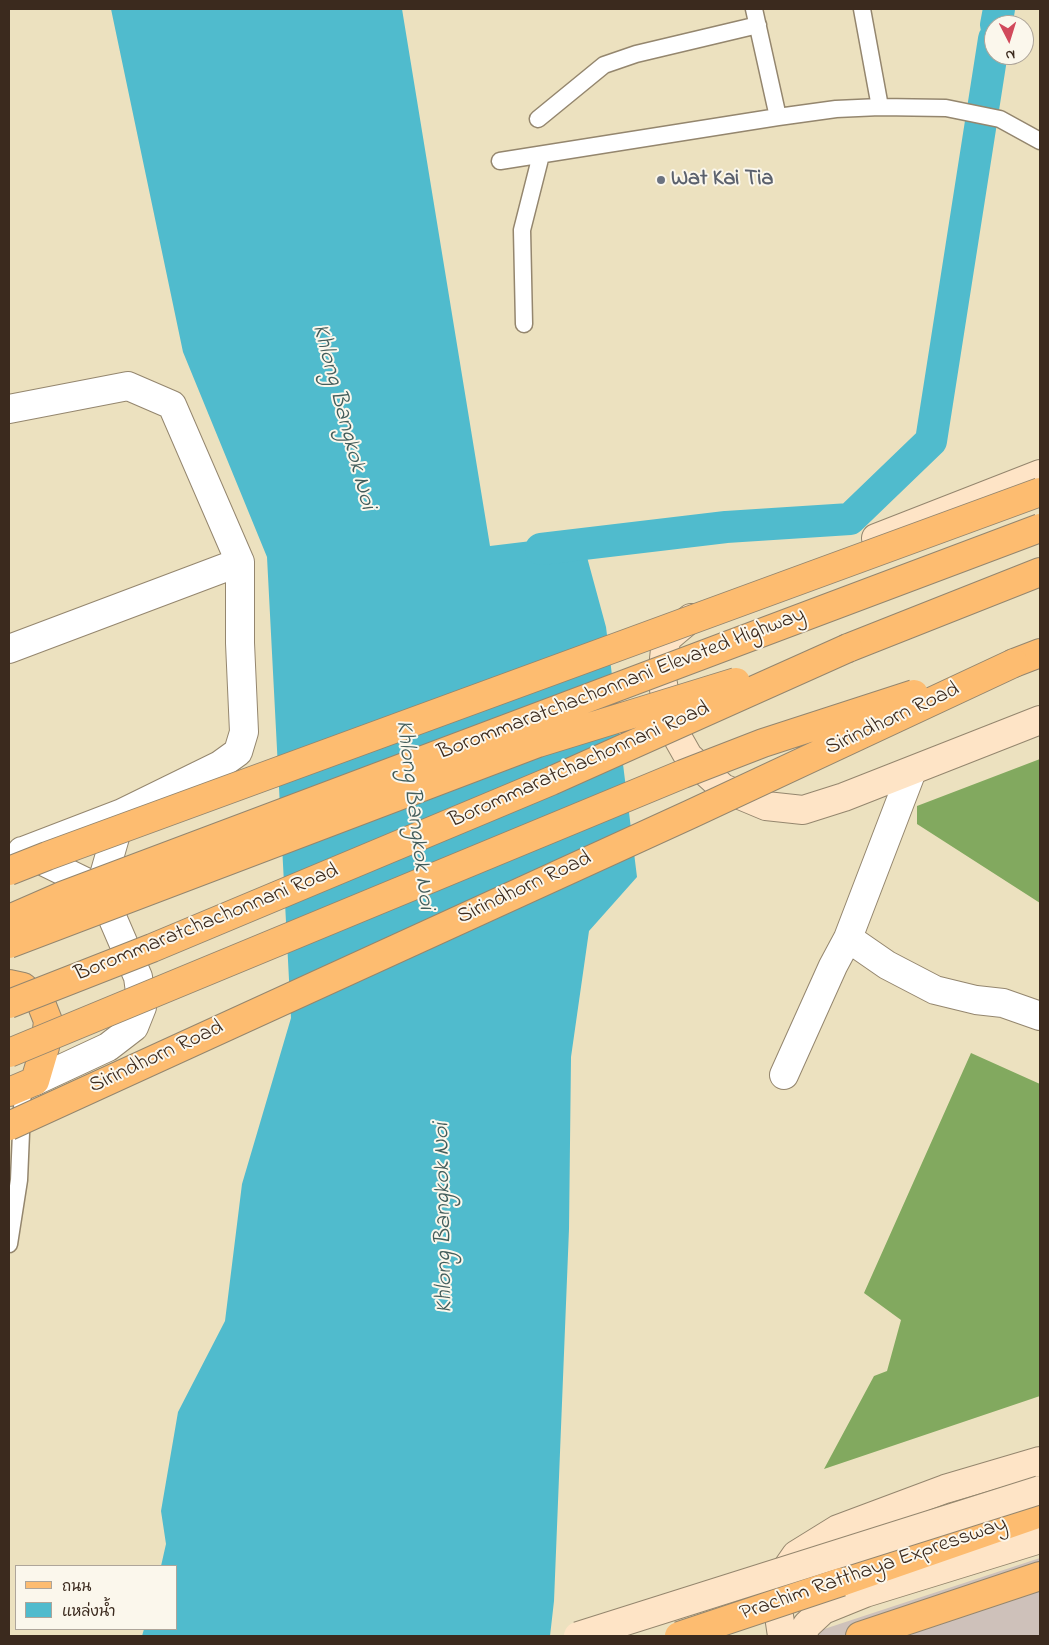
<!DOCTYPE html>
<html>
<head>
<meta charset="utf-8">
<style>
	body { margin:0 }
	#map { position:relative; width:1049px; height:1645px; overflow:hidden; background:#ece1bf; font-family:"Indie Flower","Playpen Sans Thai",sans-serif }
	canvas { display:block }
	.frame { position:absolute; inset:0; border:10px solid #3b2a1e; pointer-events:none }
	.legend { position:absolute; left:15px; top:1565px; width:162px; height:65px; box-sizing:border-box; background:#fbf7ec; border:1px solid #aea59a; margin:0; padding:6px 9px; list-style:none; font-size:15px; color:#3b2a1e }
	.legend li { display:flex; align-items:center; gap:10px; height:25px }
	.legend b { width:25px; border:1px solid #aea59a }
	.north { position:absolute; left:984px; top:15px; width:50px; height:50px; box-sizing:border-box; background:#fbf7ec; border:1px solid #aea59a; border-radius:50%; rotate:175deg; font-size:14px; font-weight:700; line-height:20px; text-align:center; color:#3b2a1e }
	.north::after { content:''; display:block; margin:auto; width:18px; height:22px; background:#d1495b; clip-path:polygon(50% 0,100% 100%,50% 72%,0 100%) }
</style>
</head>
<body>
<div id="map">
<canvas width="1049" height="1645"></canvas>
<div class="frame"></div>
<ul class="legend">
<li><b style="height:6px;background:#fdbc70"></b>ถนน</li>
<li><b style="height:14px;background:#50bbcd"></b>แหล่งน้ำ</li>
</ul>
<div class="north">N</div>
</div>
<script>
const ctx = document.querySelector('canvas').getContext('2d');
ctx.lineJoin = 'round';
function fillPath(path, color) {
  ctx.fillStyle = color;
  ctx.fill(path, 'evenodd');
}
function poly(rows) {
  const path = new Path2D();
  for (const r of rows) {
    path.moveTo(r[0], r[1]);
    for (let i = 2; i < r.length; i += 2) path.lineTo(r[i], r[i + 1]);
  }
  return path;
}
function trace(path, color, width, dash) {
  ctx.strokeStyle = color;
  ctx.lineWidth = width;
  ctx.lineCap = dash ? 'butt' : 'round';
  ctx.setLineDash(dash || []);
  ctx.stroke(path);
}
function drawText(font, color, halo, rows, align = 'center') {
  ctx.font = font + ' "Indie Flower",sans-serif';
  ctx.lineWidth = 4;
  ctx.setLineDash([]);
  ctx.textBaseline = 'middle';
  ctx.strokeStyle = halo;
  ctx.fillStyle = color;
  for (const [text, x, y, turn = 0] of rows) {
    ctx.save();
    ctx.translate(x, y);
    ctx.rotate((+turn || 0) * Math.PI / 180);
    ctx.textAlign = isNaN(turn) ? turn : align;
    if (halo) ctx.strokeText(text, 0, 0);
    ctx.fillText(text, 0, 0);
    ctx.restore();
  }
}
fillPath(poly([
	[1040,1558,1040,1636,803,1636]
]), '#cec1ba');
fillPath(poly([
	[1040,759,1040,903,917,824,917,806],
	[971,1053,1040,1084,1040,1396,824,1469,874,1376,887,1371,901,1320,864,1293]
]), '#82a95f');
fillPath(poly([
	[111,9,402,9,490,546,581,535,606,627,637,877,589,931,571,1057,569,1229,554,1601,550,1636,142,1636,144,1629,176,1629,176,1566,161,1566,166,1544,161,1511,178,1412,225,1321,242,1184,291,1018,267,557,183,352]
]), '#50bbcd');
trace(poly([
	[996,25,999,9],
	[541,549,726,527,850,519,931,441,994,39]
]), '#50bbcd', 32);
const lane = poly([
	[754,9,778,117],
	[862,9,880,107],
	[538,119,604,65,636,54,758,25],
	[500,161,778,117,836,109,880,107,946,108,1000,119,1040,141],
	[524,324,522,230,541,155],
	[9,1244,19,1180,23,1086]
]);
const street = poly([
	[9,409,128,386,172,405,240,562,240,643,244,732,238,752,220,765,122,813,23,851],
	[9,649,240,562],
	[22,851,100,889,138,977,142,1007,134,1027,108,1047,35,1081],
	[100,889,122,813],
	[848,938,887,965,935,990,976,1000,1003,1003,1040,1016],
	[784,1075,833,966,848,938,912,771]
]);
const secondary = poly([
	[876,538,1040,474],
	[691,618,666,639,662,679,671,726,688,756,723,788,766,806,803,810,844,797,1040,720],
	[782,1636,775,1589,778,1581,796,1555,838,1529,945,1489,1040,1461],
	[801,1636,807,1625,823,1610,865,1593,1040,1539]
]);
const primary = poly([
	[848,648,1040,572],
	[1014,663,1040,653],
	[9,984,23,987,41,1003,48,1021,45,1047,35,1081,9,1092]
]);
const highway = poly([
	[841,1582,1040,1513],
	[860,1636,1040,1576]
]);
trace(lane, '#94866e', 19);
trace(street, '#94866e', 30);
trace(secondary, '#94866e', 30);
trace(primary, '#94866e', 30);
trace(highway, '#94866e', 30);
trace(lane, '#fff', 16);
trace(street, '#fff', 28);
trace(secondary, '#fee4c6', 28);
trace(primary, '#fdbc70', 28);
trace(highway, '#fdbc70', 28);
const secondaryBridge = poly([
	[578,1636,1040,1490]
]);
const primaryBridge = poly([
	[9,871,47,856,1040,492],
	[9,919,64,895,1040,528],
	[9,944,538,743,736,682],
	[9,1004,152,948,551,781,848,648],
	[9,1053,683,774,763,743,914,694],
	[9,1126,691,814,1014,663]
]);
const highwayBridge = poly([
	[679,1636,841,1582]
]);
trace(secondaryBridge, '#94866e', 30, []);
trace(primaryBridge, '#94866e', 30, []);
trace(highwayBridge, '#94866e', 30, []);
trace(secondaryBridge, '#fee4c6', 28);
trace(primaryBridge, '#fdbc70', 28);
trace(highwayBridge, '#fdbc70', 28);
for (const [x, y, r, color] of [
	[661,180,5,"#6b7280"]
]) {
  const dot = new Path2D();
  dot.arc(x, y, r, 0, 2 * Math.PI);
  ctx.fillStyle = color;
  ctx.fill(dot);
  trace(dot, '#fbf7ec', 2);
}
drawText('bold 22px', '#5b616d', '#fbf7ec', [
	["Wat Kai Tia",671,180]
], 'left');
drawText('22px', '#3b2a1e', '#fbf7ec', [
	["Borommaratchachonnani Elevated Highway",622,685,-21],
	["Sirindhorn Road",893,720,-25],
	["Borommaratchachonnani Road",580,766,-24],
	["Sirindhorn Road",525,889,-25],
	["Borommaratchachonnani Road",207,924,-22],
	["Sirindhorn Road",157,1058,-25],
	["Prachim Ratthaya Expressway",874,1570,-19]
]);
drawText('italic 24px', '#425d5b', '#fbf7ec', [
	["Khlong Bangkok Noi",342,417,75],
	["Khlong Bangkok Noi",413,815,83],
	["Khlong Bangkok Noi",445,1218,-91]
]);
</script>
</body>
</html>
